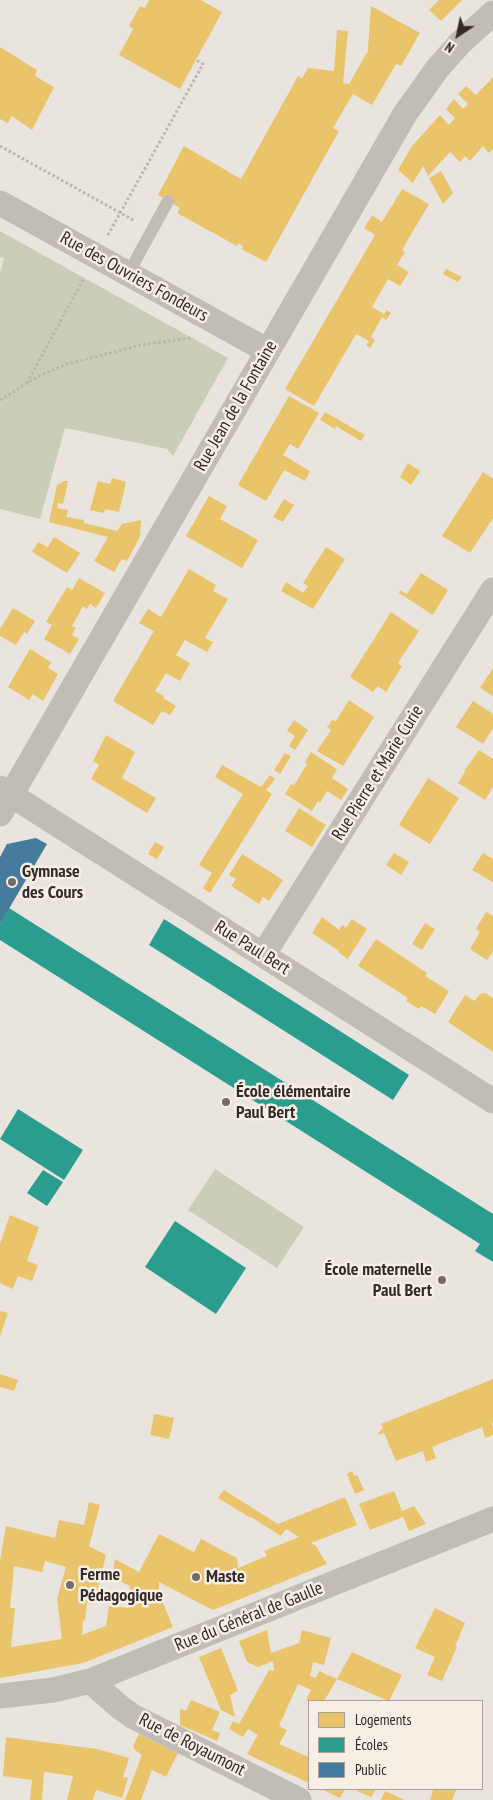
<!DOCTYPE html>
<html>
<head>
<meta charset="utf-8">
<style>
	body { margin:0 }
	#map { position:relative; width:493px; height:1800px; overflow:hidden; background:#eae4de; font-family:"PT Sans Narrow",sans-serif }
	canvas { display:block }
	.legend { position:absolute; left:308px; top:1700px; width:175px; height:90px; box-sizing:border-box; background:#f7efe5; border:1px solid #a8a099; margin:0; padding:6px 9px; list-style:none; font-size:15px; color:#322a26 }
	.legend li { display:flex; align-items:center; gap:10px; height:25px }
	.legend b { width:25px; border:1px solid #a8a099 }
	.north { position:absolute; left:433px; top:10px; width:50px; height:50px; -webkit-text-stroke:4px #f7efe5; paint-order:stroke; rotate:214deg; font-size:14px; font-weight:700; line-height:20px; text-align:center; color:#322a26 }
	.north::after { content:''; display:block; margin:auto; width:18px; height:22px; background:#322a26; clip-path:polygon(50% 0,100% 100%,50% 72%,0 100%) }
</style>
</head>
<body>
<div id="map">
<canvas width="493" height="1800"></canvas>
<ul class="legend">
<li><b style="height:14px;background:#e9c46a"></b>Logements</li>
<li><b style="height:14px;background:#2a9d8f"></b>Écoles</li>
<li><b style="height:14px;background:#457b9d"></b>Public</li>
</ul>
<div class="north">N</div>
</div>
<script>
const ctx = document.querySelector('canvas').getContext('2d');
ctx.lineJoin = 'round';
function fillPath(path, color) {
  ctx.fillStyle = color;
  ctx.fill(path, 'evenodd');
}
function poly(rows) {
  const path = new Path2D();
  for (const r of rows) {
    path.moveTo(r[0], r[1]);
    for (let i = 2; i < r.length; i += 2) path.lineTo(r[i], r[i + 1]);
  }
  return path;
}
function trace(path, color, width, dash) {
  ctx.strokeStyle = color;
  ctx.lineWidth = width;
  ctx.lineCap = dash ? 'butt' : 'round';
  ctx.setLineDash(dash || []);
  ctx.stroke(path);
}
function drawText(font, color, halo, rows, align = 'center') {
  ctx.font = font + ' "PT Sans Narrow",sans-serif';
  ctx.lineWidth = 5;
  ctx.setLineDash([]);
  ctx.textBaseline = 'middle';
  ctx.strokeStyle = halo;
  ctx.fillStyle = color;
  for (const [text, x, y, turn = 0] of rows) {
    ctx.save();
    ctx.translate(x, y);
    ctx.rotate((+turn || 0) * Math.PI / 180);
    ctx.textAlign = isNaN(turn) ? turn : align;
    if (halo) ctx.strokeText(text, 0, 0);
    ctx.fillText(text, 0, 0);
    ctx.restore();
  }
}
fillPath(poly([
	[0,231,228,358,173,456,167,449,65,428,40,519,0,509,0,273,4,258,0,257],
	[215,1169,304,1227,277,1268,188,1210]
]), '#caceb9');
fillPath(poly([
	[149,0,201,0,222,12,180,89,119,55,133,29,129,26,140,6,145,8],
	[439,0,462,0,441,21,429,10],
	[371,6,420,33,401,66,396,64,372,105,353,94,333,128,339,131,266,262,241,249,243,246,238,243,237,246,177,213,180,208,158,195,184,146,241,179,298,76,302,78,308,68,334,71,337,30,348,31,343,83,349,84,369,49,368,49],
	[0,47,37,70,35,76,54,87,32,130,12,116,8,123,0,119],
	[493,77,493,149,489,153,483,146,470,161,465,156,460,162,450,152,428,176,423,166,413,183,398,170,412,146,440,115,449,125,455,118,446,109,454,99,463,109,468,104,458,94,466,86,476,95],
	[441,171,453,193,443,204,429,178],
	[402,189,429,204,402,250,405,252,397,265,409,272,400,286,388,279,372,307,384,314,387,310,391,313,386,320,382,317,371,337,375,340,370,348,366,345,369,341,356,334,314,406,285,389,375,235,364,228,372,215,382,222],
	[446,269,462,277,458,282,443,274],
	[289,396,319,413,298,449,290,444,283,455,310,471,305,481,284,470,266,501,238,485],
	[325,412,365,435,361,441,336,426,335,429,320,420],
	[408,463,420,471,411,485,400,477],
	[483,472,493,479,493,518,470,553,442,536],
	[112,478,126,482,119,512,105,509,104,513,90,510,98,481,110,484],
	[64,481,68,481,63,504,58,503,57,508,68,510,66,517,84,520,84,523,117,531,122,524,141,520,140,537,127,561,122,559,114,572,94,561,108,537,49,522,57,485],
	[209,496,227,506,220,519,258,540,242,568,186,536],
	[284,499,294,505,283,522,273,517],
	[54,537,80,553,67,573,32,552,38,542,48,547],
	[326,547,345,559,313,609,281,591,286,582,303,593,308,586,303,583],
	[189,569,216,585,213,591,228,599,205,638,213,642,207,652,185,640,176,655,190,663,180,681,166,673,155,691,164,696,163,698,176,706,170,715,162,711,153,725,113,701,154,631,139,623,148,609,161,617],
	[421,573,448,590,433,615,399,593,400,590,407,594],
	[79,578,105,593,96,608,90,604,87,609,83,606,72,626,76,628,72,635,79,639,70,654,44,639,52,625,46,622,67,587,72,590],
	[13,608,35,621,27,634,24,632,16,645,0,636,0,629],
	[391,612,419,631,398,663,402,666,386,692,378,686,373,692,350,677],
	[30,649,51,662,48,668,58,674,43,701,33,694,29,700,8,687],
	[493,668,493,696,480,688],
	[349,700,374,717,343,766,317,751,331,730,327,727,332,720,336,721],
	[473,701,493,714,493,728,483,744,456,727],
	[294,720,308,730,295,750,289,746,295,736,287,731],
	[106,735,135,752,122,778,156,798,147,813,91,779,99,765,93,761],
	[479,750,493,759,493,787,485,800,458,783,465,772,464,771],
	[311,752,337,769,332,778,348,789,341,800,327,791,320,803,318,801,312,811,285,794,291,784,294,785,307,764,305,762],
	[285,753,291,756,280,774,274,770],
	[222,765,261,787,270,775,275,779,266,790,272,794,210,893,203,888,212,873,199,865,243,794,215,777],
	[428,778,459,798,430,844,399,825],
	[299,808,326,825,312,847,285,831],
	[155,842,164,847,157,859,148,854],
	[394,853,409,862,401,875,386,865],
	[483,853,493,859,493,882,472,870],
	[242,854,283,880,269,901,263,897,259,904,231,886,236,879,229,875],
	[486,912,493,916,493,951,487,960,470,949,480,932,476,929],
	[322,917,339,930,342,925,346,928,352,919,367,929,348,959,338,952,339,951,312,933],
	[425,923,435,929,422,950,412,944],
	[376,939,427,973,425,976,449,991,435,1014,421,1006,419,1009,406,1001,408,998,358,966],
	[485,993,493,998,493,1052,448,1022,465,995,475,1001,480,994],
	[10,1215,39,1227,27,1261,38,1265,32,1281,18,1276,13,1289,0,1283,0,1244],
	[0,1311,8,1313,0,1336],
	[0,1374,18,1380,14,1391,0,1387],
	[493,1379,493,1422,491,1423,493,1427,493,1435,485,1438,482,1427,432,1447,436,1458,426,1462,423,1451,396,1461,384,1433,379,1435,378,1433,383,1428,381,1424],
	[154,1414,174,1418,169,1439,150,1435],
	[352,1471,354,1476,357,1475,364,1490,355,1494,347,1474],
	[224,1490,278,1524,345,1497,357,1525,311,1543,316,1546,327,1564,213,1610,159,1582,159,1593,173,1627,83,1663,0,1678,0,1560,6,1526,55,1538,59,1520,84,1525,89,1502,100,1505,89,1546,106,1555,94,1604,87,1603,85,1621,83,1620,82,1635,106,1626,109,1606,128,1608,130,1586,112,1577,115,1559,139,1572,159,1534,194,1552,201,1539,237,1558,238,1568,267,1556,264,1551,299,1537,286,1529,281,1536,251,1517,251,1518,218,1498],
	[45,1561,66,1567,57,1599,62,1639,11,1647,15,1608,10,1608,14,1566,42,1572],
	[394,1491,402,1511,414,1506,426,1524,409,1531,403,1517,370,1530,359,1504],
	[435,1608,465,1623,455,1646,457,1647,442,1681,427,1675,435,1657,415,1648],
	[267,1630,271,1653,299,1643,302,1630,331,1638,324,1665,313,1662,310,1676,316,1678,319,1671,337,1679,324,1701,310,1701,306,1700,311,1690,298,1684,279,1726,287,1730,279,1744,309,1757,309,1783,247,1754,258,1735,248,1729,243,1737,229,1729,233,1721,239,1724,269,1670,274,1671,273,1661,258,1667,247,1662,239,1641],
	[221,1648,238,1691,230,1695,235,1717,221,1710,199,1657],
	[352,1652,402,1675,389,1701,337,1679],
	[191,1700,220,1712,212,1730,220,1733,217,1741,180,1725,180,1709,186,1711],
	[139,1734,178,1753,166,1777,152,1770,141,1800,125,1800,142,1755,135,1750,133,1746],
	[6,1737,97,1749,129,1758,123,1777,128,1778,122,1798,96,1790,93,1800,67,1800,73,1776,44,1772,42,1800,30,1800,32,1780,3,1776],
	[321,1789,345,1789,340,1798],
	[358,1789,376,1789,371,1797,357,1791],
	[429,1789,453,1789,456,1790,452,1800,430,1800,433,1791],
	[385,1791,405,1800,381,1800]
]), '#e9c46a');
fillPath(poly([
	[9,908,493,1214,493,1262,475,1251,480,1244,0,940,0,924],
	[164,919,409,1075,393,1100,149,945],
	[18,1109,83,1150,64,1180,0,1139],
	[43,1170,63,1182,47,1206,27,1193],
	[175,1221,246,1268,216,1314,145,1267]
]), '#2a9d8f');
fillPath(poly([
	[36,838,47,844,0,924,0,857,7,844]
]), '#457b9d');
trace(poly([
	[0,146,135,221],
	[108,235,203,64,196,60],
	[27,383,84,278],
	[0,400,39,376,67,364,141,345,191,338]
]), '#bbb5b0', 3, [2.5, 2.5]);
trace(poly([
	[128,274,168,201]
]), '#c2bcb7', 12);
trace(poly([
	[0,203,268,351],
	[0,788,493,1101],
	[0,814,405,114,437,69,460,43,493,13],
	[263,955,493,590],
	[90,1681,121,1708,134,1717,299,1800],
	[0,1696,53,1690,90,1681,493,1519]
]), '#c2bcb7', 25);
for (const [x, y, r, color] of [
	[12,882,5,"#726b66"],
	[226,1102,5,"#726b66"],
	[442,1280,5,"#726b66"],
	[196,1577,5,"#726b66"],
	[70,1585,5,"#726b66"]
]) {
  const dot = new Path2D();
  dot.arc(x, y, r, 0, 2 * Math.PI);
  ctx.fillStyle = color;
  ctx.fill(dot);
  trace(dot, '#f7efe5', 2);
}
drawText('18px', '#322a26', '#f7efe5', [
	["Rue des Ouvriers Fondeurs",134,277,29],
	["Rue Jean de la Fontaine",236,406,-60],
	["Rue Pierre et Marie Curie",378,773,-58],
	["Rue Paul Bert",252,948,32],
	["Rue du Général de Gaulle",249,1617,-22],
	["Rue de Royaumont",192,1745,27]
]);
drawText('bold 18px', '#322a26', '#f7efe5', [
	["Gymnase",22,872],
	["des Cours",22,893],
	["École élémentaire",236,1092],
	["Paul Bert",236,1113],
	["École maternelle",432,1270,"right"],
	["Paul Bert",432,1291,"right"],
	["Ferme",80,1575],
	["Pédagogique",80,1596],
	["Maste",206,1577]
], 'left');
</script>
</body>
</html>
